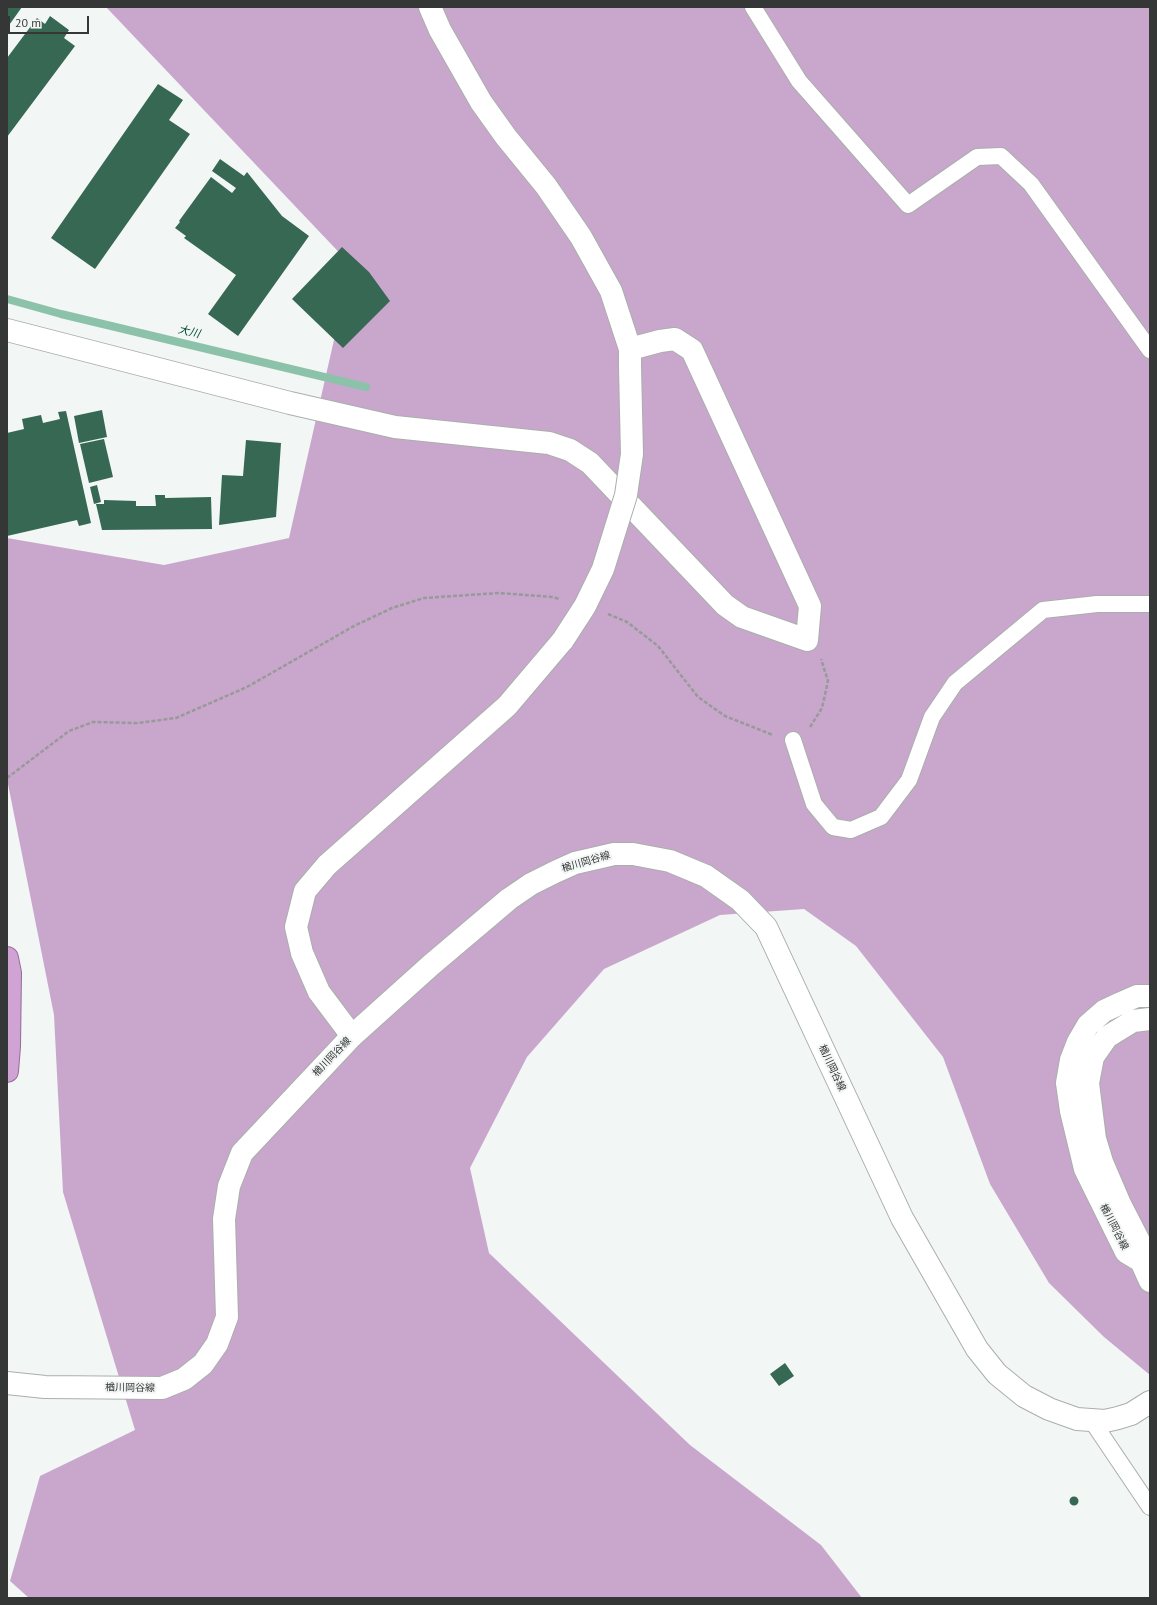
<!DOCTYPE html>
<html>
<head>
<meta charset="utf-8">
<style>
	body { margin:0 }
	#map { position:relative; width:1157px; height:1605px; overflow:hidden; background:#f2f6f5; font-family:"PT Sans",sans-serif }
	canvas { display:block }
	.frame { position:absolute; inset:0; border:8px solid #353736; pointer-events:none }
	.scale { position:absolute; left:8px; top:16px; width:81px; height:18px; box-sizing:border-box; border:2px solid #353736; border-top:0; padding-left:5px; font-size:12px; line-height:14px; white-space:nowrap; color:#353736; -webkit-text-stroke:3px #f2f6f5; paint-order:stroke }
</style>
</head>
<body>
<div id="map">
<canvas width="1157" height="1605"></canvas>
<div class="frame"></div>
<div class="scale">20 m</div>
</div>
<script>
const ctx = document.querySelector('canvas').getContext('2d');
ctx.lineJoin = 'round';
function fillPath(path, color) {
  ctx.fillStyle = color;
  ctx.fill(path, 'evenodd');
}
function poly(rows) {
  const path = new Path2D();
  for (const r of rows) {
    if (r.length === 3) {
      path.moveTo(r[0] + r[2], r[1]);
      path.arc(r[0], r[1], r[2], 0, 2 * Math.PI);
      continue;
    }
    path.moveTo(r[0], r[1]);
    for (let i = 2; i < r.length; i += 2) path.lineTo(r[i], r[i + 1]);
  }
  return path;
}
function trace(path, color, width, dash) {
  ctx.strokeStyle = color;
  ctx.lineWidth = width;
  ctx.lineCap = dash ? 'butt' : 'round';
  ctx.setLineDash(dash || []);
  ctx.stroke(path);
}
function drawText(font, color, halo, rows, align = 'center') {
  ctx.font = font + ' "PT Sans","Noto Sans JP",sans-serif';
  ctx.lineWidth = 4;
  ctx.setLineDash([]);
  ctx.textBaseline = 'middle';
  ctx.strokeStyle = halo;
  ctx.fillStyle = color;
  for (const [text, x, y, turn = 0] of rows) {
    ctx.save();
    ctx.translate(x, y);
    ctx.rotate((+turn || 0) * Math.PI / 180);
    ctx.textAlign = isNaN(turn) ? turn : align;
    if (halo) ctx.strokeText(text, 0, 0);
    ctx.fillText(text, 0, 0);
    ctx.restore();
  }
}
fillPath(poly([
	[106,7,1150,7,1150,1375,1104,1337,1049,1283,990,1184,943,1057,856,946,804,909,720,915,604,969,527,1057,470,1168,489,1253,690,1445,821,1545,862,1598,29,1598,10,1581,40,1476,135,1430,63,1192,54,1015,7,779,7,538,164,565,289,538,351,265]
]), '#c9a7cc');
trace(poly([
	[7,299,61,314,366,387]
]), '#8dc2aa', 8);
fillPath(poly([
	[7,7,22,7,7,28],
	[50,16,69,30,64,38,75,46,7,137,7,58,37,18,45,24],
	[158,84,183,100,169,120,190,134,95,269,51,238],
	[220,159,244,176,247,172,282,216,309,236,238,336,208,314,236,275,184,238,186,236,175,228,180,222,179,221,211,177,232,193,236,188,212,171],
	[342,247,369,272,390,301,343,348,292,299],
	[102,410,107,437,79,443,74,416],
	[66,411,91,523,79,526,77,520,7,536,7,433,24,429,22,419,41,415,43,423,60,419,58,412],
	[104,439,113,477,89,483,80,444],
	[246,440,281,443,276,517,219,525,222,475,243,476],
	[97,485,101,502,94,504,90,487],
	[155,495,165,495,165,498,211,497,212,529,102,530,96,504,104,504,104,500,136,501,136,506,156,506],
	[785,1363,794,1376,779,1386,770,1374],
	[1074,1501,4.5]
]), '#366854');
const service = poly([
	[753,7,799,81,908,205,977,157,1001,156,1031,184,1150,350],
	[793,740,814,804,833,827,851,830,881,817,909,780,932,717,955,683,1043,610,1097,604,1150,604],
	[1092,1421,1150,1507]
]);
const minor = poly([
	[7,330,290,403,395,427,549,443,570,450,590,463,725,605,742,617,807,640,810,606,692,350,675,339,660,341,630,349]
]);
const tertiary = poly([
	[430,7,440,30,481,102,506,137,546,186,581,237,611,291,630,349,630,367],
	[352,1036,319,992,302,953,296,927,305,891,327,865,507,706,563,640]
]);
const secondary = poly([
	[1150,1019,1133,1021,1107,1037,1093,1057,1088,1083,1095,1139,1102,1162,1120,1204,1140,1243,1141,1261,1150,1281],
	[1141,1261,1126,1252,1085,1169,1071,1111,1067,1083,1071,1060,1078,1042,1088,1025,1104,1011,1121,1003,1137,996,1150,996],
	[7,1383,45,1387,162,1388,184,1379,203,1364,217,1344,227,1317,224,1219,229,1186,242,1153,352,1036,431,965,509,899,531,884,555,872,575,863,614,854,633,854,670,861,706,876,740,900,766,927,902,1218,977,1349,997,1374,1024,1396,1049,1409,1077,1419,1105,1421,1118,1418,1131,1414,1150,1402]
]);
const trunk = poly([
	[7,958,10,973,9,1046,7,1071]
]);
trace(service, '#aaaeac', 18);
trace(minor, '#aaaeac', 24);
trace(tertiary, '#aaaeac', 24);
trace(secondary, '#aaaeac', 24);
trace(trunk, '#926e96', 24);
trace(poly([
	[608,614,627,622,658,646,698,697,725,716,773,735],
	[810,727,822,708,828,681,821,659],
	[7,778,69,731,93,722,137,723,176,718,247,687,354,626,392,608,424,598,499,593,553,597,559,599]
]), '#979a99', 2.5, [4, 2]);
trace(service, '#fff', 16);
trace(minor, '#fff', 22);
trace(tertiary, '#fff', 22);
trace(secondary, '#fff', 22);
trace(trunk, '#d0a3d4', 22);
const tertiaryBridge = poly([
	[563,640,585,606,603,569,626,495,632,454,630,367]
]);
trace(tertiaryBridge, '#aaaeac', 24, []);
trace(tertiaryBridge, '#fff', 22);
drawText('10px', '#353736', '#f2f6f5', [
	["楢川岡谷線",586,862,-16],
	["楢川岡谷線",332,1057,-46],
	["楢川岡谷線",832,1068,65],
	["楢川岡谷線",1114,1227,63],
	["楢川岡谷線",130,1388,1]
]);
drawText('italic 11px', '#014a34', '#f2f6f5', [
	["大川",189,332,14]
]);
</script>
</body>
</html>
